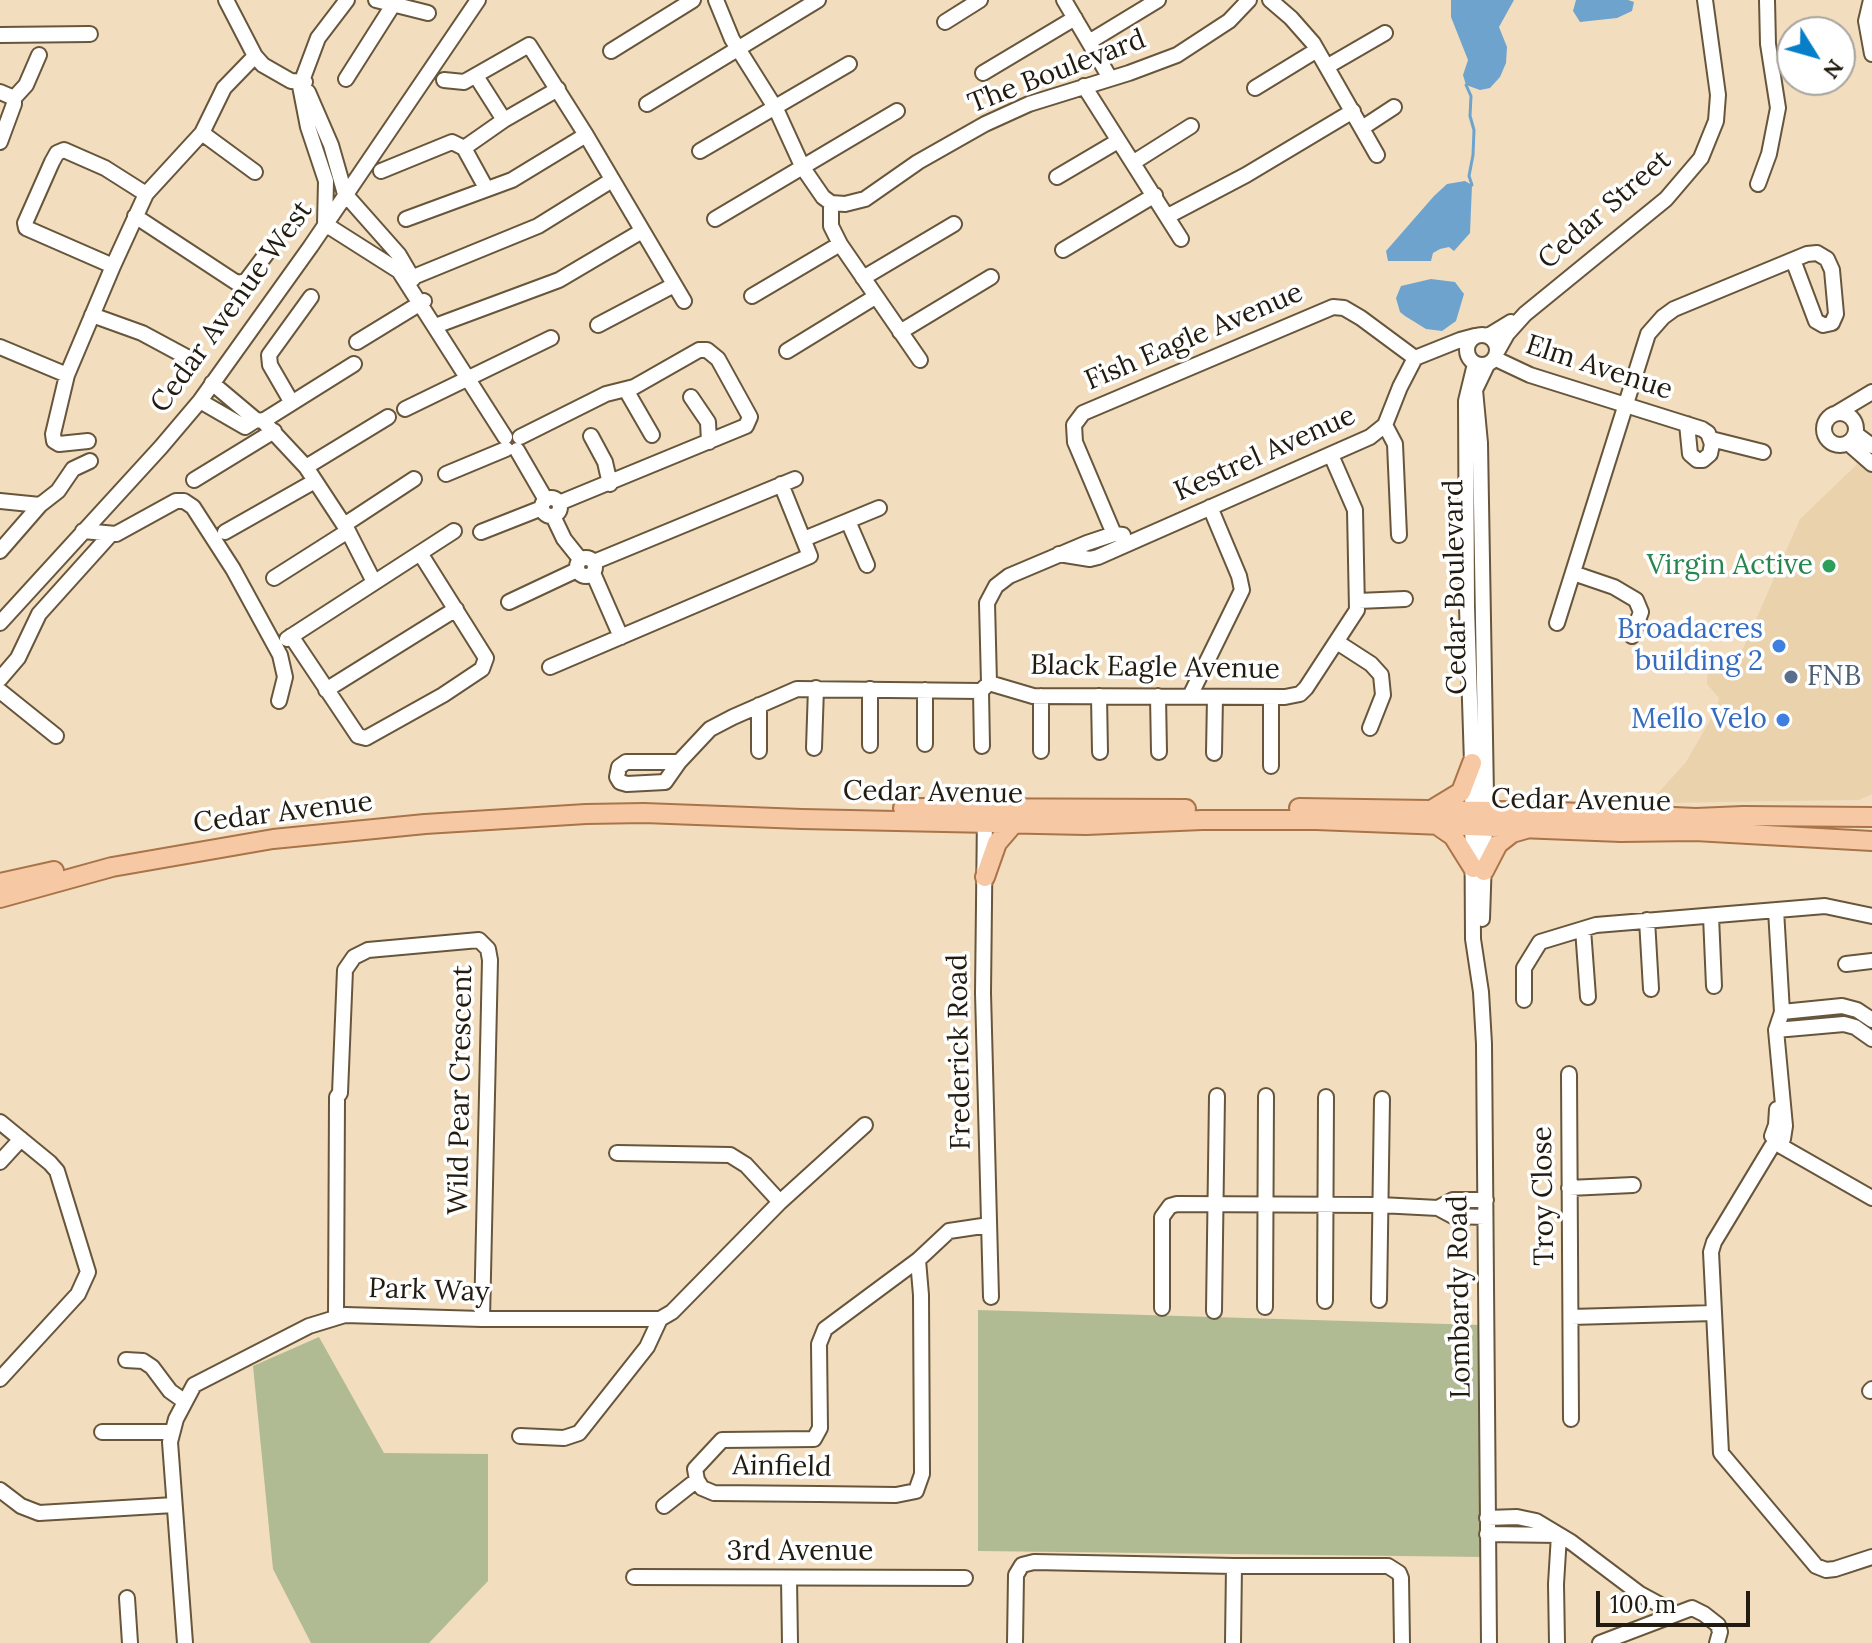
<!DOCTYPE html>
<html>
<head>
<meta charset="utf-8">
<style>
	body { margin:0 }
	#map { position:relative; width:1872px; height:1643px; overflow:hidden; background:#f2debf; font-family:Lora,serif }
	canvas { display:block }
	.north { position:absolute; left:1776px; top:16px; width:80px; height:80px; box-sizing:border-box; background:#fff; border:2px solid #a7a49f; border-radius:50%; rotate:127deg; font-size:22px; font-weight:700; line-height:32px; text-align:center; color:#221c10 }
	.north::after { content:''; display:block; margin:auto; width:28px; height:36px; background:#077fc8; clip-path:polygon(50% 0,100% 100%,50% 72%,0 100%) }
	.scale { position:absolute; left:1596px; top:1591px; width:154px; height:36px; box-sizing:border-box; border:4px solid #221c10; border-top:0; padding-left:10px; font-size:24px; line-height:28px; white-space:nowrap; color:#221c10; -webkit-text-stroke:6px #fff; paint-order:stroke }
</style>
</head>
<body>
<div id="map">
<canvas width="1872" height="1643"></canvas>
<div class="north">N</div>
<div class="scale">100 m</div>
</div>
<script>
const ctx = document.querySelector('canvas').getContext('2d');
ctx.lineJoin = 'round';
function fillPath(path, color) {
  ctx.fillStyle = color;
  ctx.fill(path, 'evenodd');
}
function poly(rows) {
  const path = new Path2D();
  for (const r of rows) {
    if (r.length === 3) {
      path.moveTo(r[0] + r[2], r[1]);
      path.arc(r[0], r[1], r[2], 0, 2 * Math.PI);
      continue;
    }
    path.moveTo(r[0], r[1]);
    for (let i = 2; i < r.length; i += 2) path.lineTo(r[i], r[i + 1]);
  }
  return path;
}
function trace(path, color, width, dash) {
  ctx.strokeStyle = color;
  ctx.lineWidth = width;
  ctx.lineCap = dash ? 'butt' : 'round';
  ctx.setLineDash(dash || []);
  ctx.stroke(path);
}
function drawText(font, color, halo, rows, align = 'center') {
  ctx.font = font + ' Lora,serif';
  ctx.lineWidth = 7;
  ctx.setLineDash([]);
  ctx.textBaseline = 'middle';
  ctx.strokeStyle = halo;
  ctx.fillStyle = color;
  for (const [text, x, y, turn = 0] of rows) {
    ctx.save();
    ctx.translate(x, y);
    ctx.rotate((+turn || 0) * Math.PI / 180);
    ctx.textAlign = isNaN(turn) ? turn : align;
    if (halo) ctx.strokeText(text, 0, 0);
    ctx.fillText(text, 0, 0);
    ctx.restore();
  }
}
fillPath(poly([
	[1872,450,1872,794,1859,800,1659,803,1658,793,1686,762,1716,710,1719,698,1707,684,1708,669,1718,660,1737,655,1743,649,1800,519]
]), '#e9d2ac');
fillPath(poly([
	[978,1310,1481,1325,1484,1557,978,1551],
	[319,1337,384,1453,488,1454,488,1581,429,1643,311,1643,273,1569,253,1366]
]), '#b1bb93');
fillPath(poly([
	[1451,0,1514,0,1499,27,1507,47,1506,63,1500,77,1490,88,1480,90,1466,85,1463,75,1468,60,1451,17],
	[1576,0,1628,0,1634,2,1632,11,1617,18,1580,22,1573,11],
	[1465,181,1472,185,1470,233,1454,251,1449,247,1440,249,1433,253,1431,261,1388,261,1386,251,1434,196,1447,184],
	[1431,279,1455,282,1464,294,1456,321,1442,331,1426,329,1405,316,1400,312,1396,298,1401,286]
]), '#6ea3ce');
trace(poly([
	[1466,85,1471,96,1470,116,1474,130,1473,155,1469,176,1472,185]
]), '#6ea3ce', 3);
const minor = poly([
	[226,0,255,56,263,65,291,81,305,82],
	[347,0,318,38,300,86,308,127,326,181,325,224,399,271,505,437],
	[376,0,428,13],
	[716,0,732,39,776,109,803,168,823,197,831,203,845,204,865,199,918,162,985,124,1029,104,1129,73,1177,55,1229,21,1249,0],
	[1064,0,1110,78],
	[1270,0,1291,18,1313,43,1377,155],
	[1871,0,1866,21,1872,54],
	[945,22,980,0],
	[0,35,90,34],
	[1089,42,1158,0],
	[611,51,693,0],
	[1328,66,1385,33],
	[983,73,1075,18],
	[476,76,504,120],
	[346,79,393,5],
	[444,80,464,82,529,45,586,135],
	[1084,86,1181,239],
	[1255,88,1317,50],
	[0,92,14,98,14,104,0,142],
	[308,92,331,145,345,194,399,255,413,279],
	[14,98,26,85,39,55],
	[647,104,818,0],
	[1362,128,1394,107],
	[202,133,255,172],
	[464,148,504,120,558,89],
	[700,151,849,64],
	[1134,162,1191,126],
	[381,171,452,142,464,148,486,188],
	[1057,177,1118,141],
	[1758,184,1769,154,1778,108,1768,44,1767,0],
	[831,203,831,226,840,244,920,360],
	[135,216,237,283,246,281,267,253],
	[1168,216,1246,175,1353,111],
	[406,219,512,180,586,135,684,301],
	[715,219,897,111],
	[1063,250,1155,195],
	[113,266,26,228,25,223,52,162,57,153,64,150,105,168,146,194],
	[863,278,954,224],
	[406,280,538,226,612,180],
	[752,296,840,244],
	[92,315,142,333,194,361],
	[438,325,559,280,642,231],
	[598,325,674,285],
	[900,332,991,277],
	[1482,350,15],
	[1488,336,1511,322],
	[357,342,424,301],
	[0,347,67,375],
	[1498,350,1507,334,1525,314,1666,199,1701,158,1716,121,1718,95,1705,0],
	[787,351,875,297],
	[1496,359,1530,375,1702,429,1708,433,1712,444,1710,454,1703,460,1697,460,1690,454,1687,424],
	[1475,364,1466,401,1467,607,1472,763,1473,939,1481,992,1484,1044,1489,1643],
	[212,383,256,420,263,421,306,467,348,531,374,582],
	[626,390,652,435],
	[691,397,708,422,709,442],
	[200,401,245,427,256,420],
	[292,403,270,365,269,355,311,297],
	[405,409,551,338],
	[1837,413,1872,392],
	[1840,429,16],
	[263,421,354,364],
	[1385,425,1395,444,1399,535],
	[1856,434,1872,446],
	[591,436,605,462,610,484],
	[520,437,606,394,634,387,699,350,707,350,718,359,750,417,746,426,559,503],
	[1711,439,1763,452],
	[88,441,59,444,54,441,53,434,67,375,113,266,146,194,202,133,224,88,255,56],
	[1848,443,1872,464],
	[517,450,546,500],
	[306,467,388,417],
	[446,474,506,449],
	[194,480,274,431],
	[551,507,9],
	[0,501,40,505,0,551],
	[40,505,58,491,73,469,90,461],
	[553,516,564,539,580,559],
	[848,521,867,565],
	[344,525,414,479],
	[83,531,116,534,176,501,184,501,193,507,233,569,280,655,285,677,279,701],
	[225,532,315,481],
	[481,532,542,508],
	[1114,534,1075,442,1074,425,1083,413,1333,307,1344,308,1361,318,1415,358],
	[804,539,879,508],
	[1059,554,1090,559,1098,557,1370,437,1385,425,1400,387,1415,358,1460,340,1475,336],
	[586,567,9],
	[594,562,795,479],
	[593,573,621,637],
	[1573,573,1614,587,1636,600,1641,612,1632,636],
	[274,578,348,531],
	[1358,601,1405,599],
	[509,602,577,570],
	[0,623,161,447,200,401,311,246,478,0],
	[1557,623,1648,334,1663,317,1674,309,1807,254,1817,253,1827,259,1832,270,1836,314,1832,323,1823,325,1816,321,1793,260],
	[291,636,358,736,366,738,443,695,482,669,486,658,420,553],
	[287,639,454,531],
	[1337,642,1371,664,1381,675,1383,695,1370,728],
	[550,667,810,556,781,484],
	[0,679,18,658,39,614,111,534],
	[989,683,1033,696,1285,697,1300,694,1306,688,1357,610,1355,510,1331,455],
	[989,683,987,603,996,586,1009,576,1087,543,1114,534,1123,535],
	[326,690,456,609],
	[0,691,56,736],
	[981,691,982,746],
	[1099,696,1100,752],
	[1158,696,1159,752],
	[1190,696,1242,590,1239,576,1210,507],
	[759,705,759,751],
	[925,744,925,690],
	[870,745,870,689],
	[814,748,816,688],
	[1041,751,1041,696],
	[1214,753,1215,697],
	[679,762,626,762,619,767,617,777,620,782,627,784,665,782,679,762,710,729,733,717,797,689,981,691,989,683],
	[1271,766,1271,697],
	[985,814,983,993,991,1297],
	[1776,910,1782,1012,1776,1030,1785,1126,1783,1139],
	[1711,916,1714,986],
	[1482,919,1486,796,1480,443,1475,390,1487,365],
	[1647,920,1651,989],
	[1583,929,1588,997],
	[1846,964,1872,961],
	[1524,1000,1524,968,1540,942,1596,925,1825,906,1872,916],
	[1782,1012,1842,1006,1857,1010,1872,1020],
	[1776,1030,1844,1024,1855,1027,1872,1039],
	[1569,1074,1571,1419],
	[0,1122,50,1163,57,1171,88,1272,78,1294,0,1379],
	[1772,1136,1776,1125,1777,1109],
	[1772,1146,1714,1242,1711,1252,1721,1453,1816,1566,1826,1570,1835,1569,1872,1557],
	[1781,1146,1872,1198],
	[617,1153,730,1155,746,1165,780,1202],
	[0,1162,21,1139],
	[1569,1188,1633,1185],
	[1438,1208,1453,1200,1486,1200],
	[918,1260,921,1295,922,1474,916,1491,896,1495,819,1494,714,1493,702,1488,697,1480,695,1469,722,1440,814,1439,820,1428,819,1344,825,1329,918,1260,949,1231,989,1225],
	[1379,1300,1382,1099],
	[1325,1301,1326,1097],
	[1265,1307,1266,1096],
	[1162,1308,1162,1217,1170,1206,1177,1204,1380,1205,1438,1208,1453,1216,1485,1217],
	[1214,1311,1217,1096],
	[336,1317,337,1097,340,1093,345,970,354,957,368,950,479,940,488,949,490,960,482,1319],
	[1571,1317,1714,1313],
	[126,1360,143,1361,152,1367,170,1391,184,1401],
	[1870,1391,1872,1389],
	[102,1432,172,1432],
	[520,1436,564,1438,579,1433,647,1347,660,1319],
	[0,1490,21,1506,39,1513,174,1505],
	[664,1506,697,1480],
	[1487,1518,1517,1517,1536,1521,1571,1542,1640,1594,1675,1613],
	[1487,1534,1559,1535],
	[634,1577,965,1578],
	[789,1578,790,1643],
	[127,1598,130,1643],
	[185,1643,170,1442,176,1419,194,1385,309,1326,345,1315,482,1319,660,1319,672,1312,780,1202,865,1125],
	[1015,1643,1016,1575,1022,1565,1034,1562,1234,1566,1388,1566,1399,1573,1401,1578,1402,1643],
	[1233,1643,1234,1566],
	[1557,1643,1556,1584,1559,1535],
	[1600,1643,1692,1608,1704,1614,1718,1625,1720,1632,1717,1643]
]);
const major = poly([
	[903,808,1186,809],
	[1299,808,1559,812,1696,818,1743,816,1872,817],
	[1433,809,1461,792,1472,763],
	[1437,825,1453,836,1473,868],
	[1484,871,1498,844,1512,833,1526,829],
	[985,877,997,843,1016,821],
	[0,883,54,871],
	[0,898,112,867,273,839,425,824,586,814,644,813,802,819,1086,825,1202,820,1316,820,1621,832,1695,831,1872,841]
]);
trace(minor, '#67563b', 18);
trace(major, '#a97449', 22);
trace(minor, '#fff', 14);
trace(major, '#f7c8a4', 18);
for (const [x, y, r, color] of [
	[1829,566,8,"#2e9e5b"],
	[1779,646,8,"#3f7fe0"],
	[1791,677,8,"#5c6f8a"],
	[1783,720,8,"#3f7fe0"]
]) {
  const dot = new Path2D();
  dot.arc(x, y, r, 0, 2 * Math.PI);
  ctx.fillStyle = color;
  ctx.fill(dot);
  trace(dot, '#fff', 3);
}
drawText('28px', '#221c10', '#fff', [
	["The Boulevard",1057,72,-21],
	["Cedar Street",1605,210,-41],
	["Cedar Avenue West",232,307,-54],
	["Fish Eagle Avenue",1194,337,-23],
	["Elm Avenue",1599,368,18],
	["Kestrel Avenue",1265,454,-24],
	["Cedar Boulevard",1456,587,-91],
	["Black Eagle Avenue",1155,668,1],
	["Cedar Avenue",933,793,1],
	["Cedar Avenue",1581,801,1],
	["Cedar Avenue",283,813,-7],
	["Frederick Road",960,1052,-91],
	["Wild Pear Crescent",461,1090,-89],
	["Troy Close",1544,1196,-91],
	["Park Way",429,1291,2],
	["Lombardy Road",1460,1297,-91],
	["Ainfield",782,1467,1],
	["3rd Avenue",800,1552]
]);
drawText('28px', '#27864d', '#fff', [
	["Virgin Active",1813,566]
], 'right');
drawText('28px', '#366cbe', '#fff', [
	["Broadacres",1763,630],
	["building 2",1763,662],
	["Mello Velo",1767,720]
], 'right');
drawText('28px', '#4e5e75', '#fff', [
	["FNB",1807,677]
], 'left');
</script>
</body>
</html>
